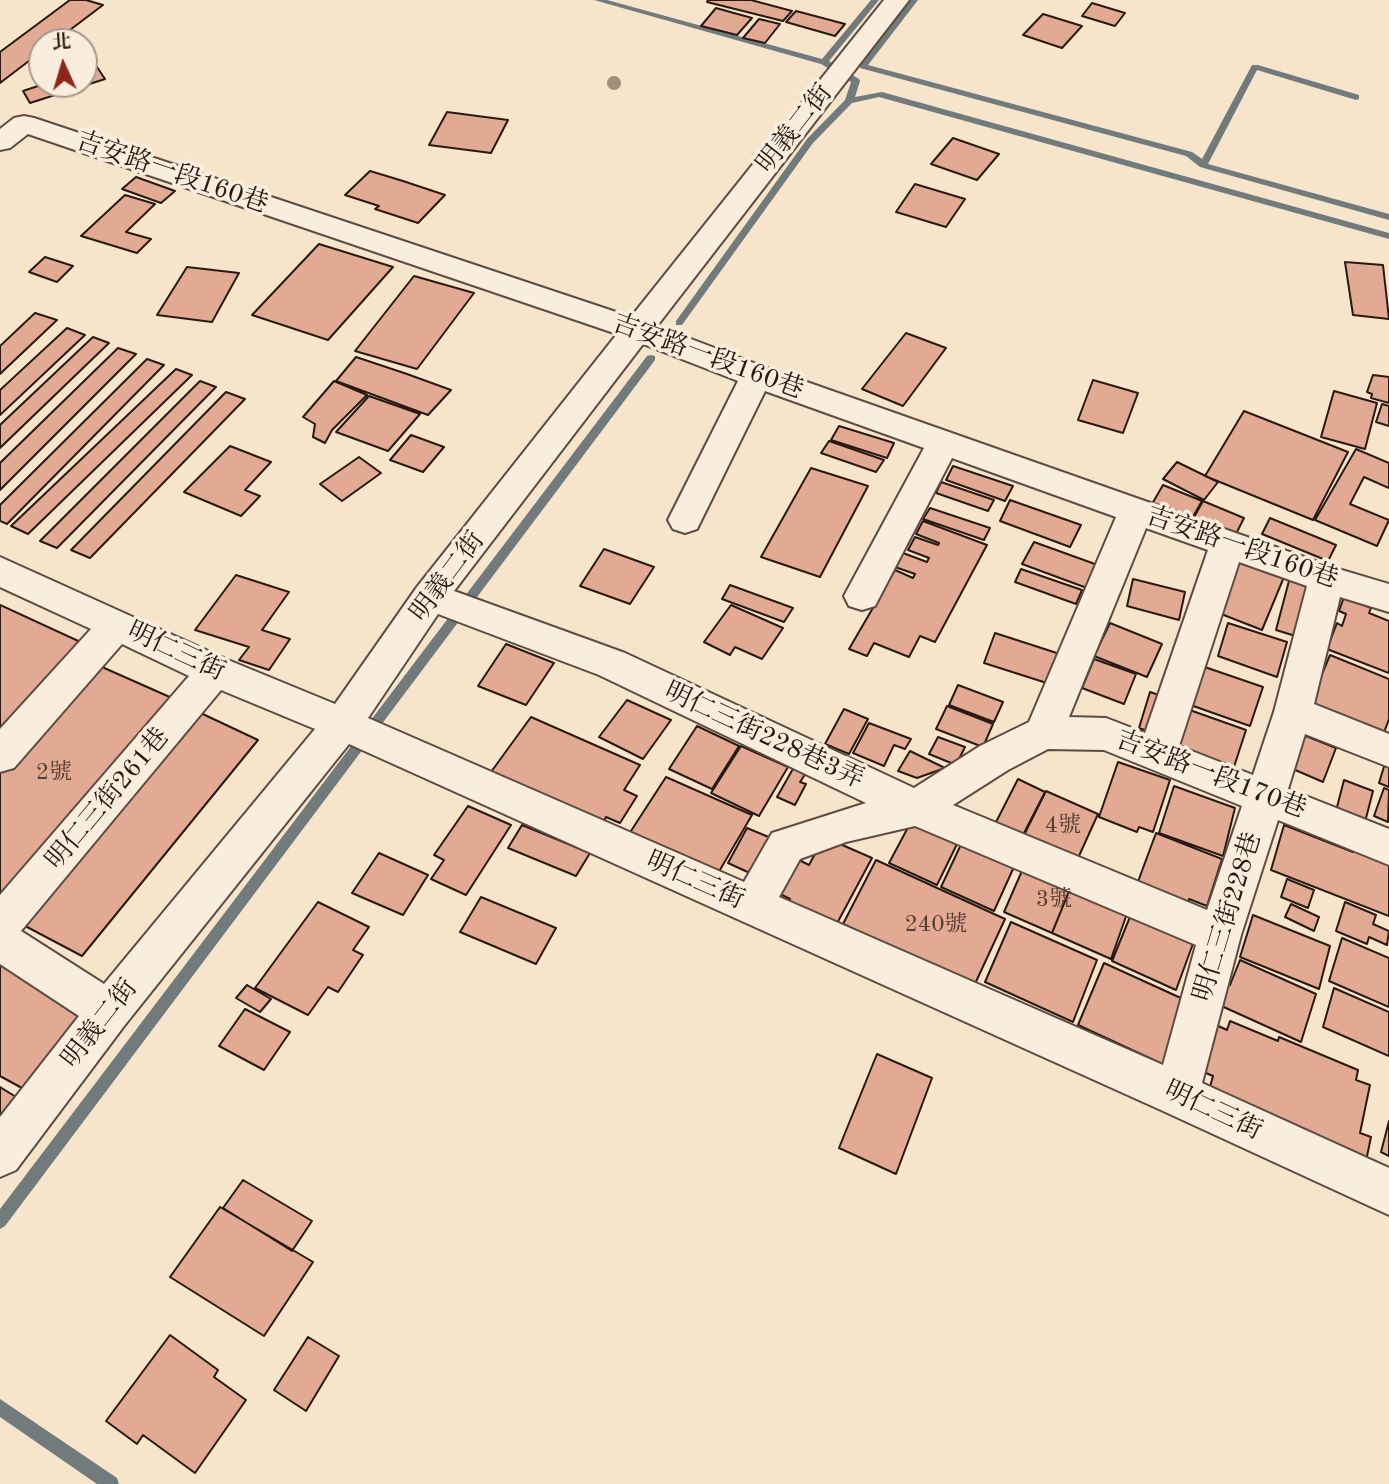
<!DOCTYPE html>
<html>
<head>
<meta charset="utf-8">
<style>
	body { margin:0 }
	#map { position:relative; width:1389px; height:1484px; overflow:hidden; background:#f6e4cb; font-family:"Old Standard TT","Noto Serif TC",serif }
	canvas { display:block }
	.north { position:absolute; left:28px; top:28px; width:70px; height:70px; box-sizing:border-box; background:#f9eddd; border:2px solid #a5998c; border-radius:50%; rotate:356deg; font-size:19px; font-weight:700; line-height:28px; text-align:center; color:#281a13 }
	.north::after { content:''; display:block; margin:auto; width:24px; height:32px; background:#8f2418; clip-path:polygon(50% 0,100% 100%,50% 72%,0 100%) }
</style>
</head>
<body>
<div id="map">
<canvas width="1389" height="1484"></canvas>
<div class="north">北</div>
</div>
<script>
const ctx = document.querySelector('canvas').getContext('2d');
ctx.lineJoin = 'round';
function poly(rows) {
  const path = new Path2D();
  for (const r of rows) {
    path.moveTo(r[0], r[1]);
    for (let i = 2; i < r.length; i += 2) path.lineTo(r[i], r[i + 1]);
  }
  return path;
}
function fillPath(path, color) {
  ctx.fillStyle = color;
  ctx.fill(path, 'evenodd');
}
function trace(path, color, width, dash) {
  ctx.strokeStyle = color;
  ctx.lineWidth = width;
  ctx.lineCap = dash ? 'butt' : 'round';
  ctx.setLineDash(dash || []);
  ctx.stroke(path);
}
function drawText(font, color, halo, rows, align = 'center') {
  ctx.font = font + ' "Old Standard TT","Noto Serif TC",serif';
  ctx.lineWidth = 7;
  ctx.setLineDash([]);
  ctx.textBaseline = 'middle';
  ctx.strokeStyle = halo;
  ctx.fillStyle = color;
  for (const [text, x, y, turn = 0] of rows) {
    ctx.save();
    ctx.translate(x, y);
    ctx.rotate((+turn || 0) * Math.PI / 180);
    ctx.textAlign = isNaN(turn) ? turn : align;
    if (halo) ctx.strokeText(text, 0, 0);
    ctx.fillText(text, 0, 0);
    ctx.restore();
  }
}
fillPath(poly([
	[594,0,607,0,822,59,871,0,879,0,829,61,859,79,860,81,855,97,882,92,1389,233,1389,239,879,97,852,103,813,143,682,325,676,325,676,321,807,139,845,100,851,82,821,64,594,0],
	[910,0,918,0,868,65,1192,152,1202,159,1252,65,1258,65,1359,95,1359,99,1356,100,1257,70,1208,164,1389,214,1389,220,1200,167,1186,156,860,68,860,64,910,0],
	[651,355,655,356,655,360,5,1226,0,1229,0,1209,647,356,651,355],
	[0,1399,117,1478,119,1484,97,1484,0,1417,0,1399]
]), '#717b7b');
const building = poly([
	[70,0,86,0,103,5,54,42,42,42,42,51,0,83,0,52,70,0],
	[708,0,751,0,792,11,783,21,707,2,708,0],
	[1092,3,1125,13,1115,26,1082,16,1092,3],
	[716,8,752,18,737,35,701,26,716,8],
	[796,11,845,24,835,36,786,22,796,11],
	[1043,14,1082,26,1062,48,1023,35,1043,14],
	[759,19,780,24,765,43,743,38,759,19],
	[97,67,105,79,30,103,23,91,44,84,84,84,84,71,97,67],
	[447,112,508,120,491,153,429,145,447,112],
	[953,138,999,154,977,180,931,164,953,138],
	[370,171,403,181,445,195,418,223,375,209,379,206,345,195,370,171],
	[136,177,175,191,161,203,122,189,136,177],
	[915,184,965,199,946,227,896,212,915,184],
	[125,195,155,204,126,232,151,239,137,253,81,236,125,195],
	[319,244,393,267,328,340,252,315,319,244],
	[45,257,73,266,57,282,29,272,45,257],
	[1345,262,1383,265,1389,319,1353,315,1345,262],
	[187,267,239,273,212,322,157,315,187,267],
	[414,276,474,293,417,369,355,351,414,276],
	[35,313,57,320,0,374,0,346,35,313],
	[67,328,85,335,0,415,0,390,67,328],
	[906,333,946,348,903,406,862,389,906,333],
	[93,337,109,343,0,448,0,425,93,337],
	[118,348,136,354,0,490,0,463,118,348],
	[356,357,407,374,451,390,428,415,336,381,356,357],
	[147,359,164,365,7,524,0,521,0,505,147,359],
	[176,369,192,375,28,534,11,526,176,369],
	[1373,375,1389,377,1389,403,1371,398,1372,394,1367,392,1373,375],
	[1093,380,1138,393,1123,433,1078,420,1093,380],
	[200,381,216,387,57,548,40,541,200,381],
	[334,381,367,395,332,430,325,443,313,437,315,424,303,417,334,381],
	[1334,391,1377,403,1365,449,1321,437,1334,391],
	[226,392,245,399,90,558,71,550,226,392],
	[369,396,420,414,388,451,336,432,369,396],
	[1382,404,1389,406,1389,426,1376,422,1382,404],
	[1244,411,1348,452,1313,520,1205,476,1244,411],
	[839,426,894,443,887,458,831,440,839,426],
	[411,435,444,447,423,472,390,460,411,435],
	[829,441,884,460,876,472,821,453,829,441],
	[230,446,271,462,245,490,260,496,241,516,184,492,230,446],
	[1356,449,1389,463,1389,488,1364,477,1350,504,1389,520,1377,546,1315,520,1356,449],
	[359,457,381,473,342,501,320,484,359,457],
	[1177,462,1218,482,1204,500,1163,479,1177,462],
	[953,466,1013,486,1005,501,946,480,953,466],
	[811,468,868,486,820,577,761,557,811,468],
	[941,482,994,500,988,511,936,493,941,482],
	[1163,485,1202,501,1191,520,1152,504,1163,485],
	[1010,500,1081,525,1070,547,1000,521,1010,500],
	[1203,501,1244,518,1235,536,1193,519,1203,501],
	[930,508,990,528,984,540,923,519,930,508],
	[1270,518,1336,545,1328,561,1262,534,1270,518],
	[923,521,987,545,935,642,920,636,909,657,874,643,867,656,849,649,895,570,913,578,915,574,895,567,903,553,927,562,929,558,908,550,915,537,938,545,939,543,916,534,923,521],
	[1034,542,1106,568,1095,591,1022,564,1034,542],
	[604,549,654,567,630,604,580,586,604,549],
	[1234,558,1284,577,1262,630,1211,610,1234,558],
	[1021,569,1082,590,1076,604,1015,582,1021,569],
	[236,575,289,592,262,630,290,639,269,670,239,660,249,647,195,630,236,575],
	[1290,577,1319,586,1305,639,1276,630,1290,577],
	[1133,579,1185,592,1179,620,1127,606,1133,579],
	[730,585,793,608,784,622,722,599,730,585],
	[1344,597,1371,608,1369,613,1389,621,1389,673,1327,649,1337,623,1342,626,1346,614,1339,611,1344,597],
	[0,605,87,645,0,737,0,605],
	[731,605,783,628,762,659,735,647,730,655,704,642,731,605],
	[1110,623,1162,644,1147,677,1094,656,1110,623],
	[1228,623,1287,642,1277,677,1218,656,1228,623],
	[995,633,1063,655,1053,685,984,663,995,633],
	[506,644,554,663,526,705,478,686,506,644],
	[1330,655,1389,679,1389,719,1382,738,1308,707,1330,655],
	[1094,659,1136,674,1124,704,1082,688,1094,659],
	[93,663,181,702,0,903,0,766,93,663],
	[1196,664,1263,687,1250,726,1182,702,1196,664],
	[958,685,1003,702,994,722,949,705,958,685],
	[1150,692,1171,699,1159,735,1139,728,1150,692],
	[627,700,671,720,643,759,599,737,627,700],
	[947,706,993,724,983,747,936,729,947,706],
	[190,708,258,740,82,956,10,918,190,708],
	[1184,708,1246,730,1232,773,1170,750,1184,708],
	[844,709,868,719,849,754,825,744,844,709],
	[531,717,640,765,624,790,637,796,620,823,606,817,603,823,491,772,531,717],
	[869,723,911,739,905,749,894,745,884,766,853,753,869,723],
	[697,726,739,746,712,789,669,769,697,726],
	[1291,730,1336,748,1323,782,1279,763,1291,730],
	[938,737,965,747,956,765,929,754,938,737],
	[741,746,788,767,759,816,711,793,741,746],
	[910,751,945,768,917,778,898,771,910,751],
	[1386,760,1389,761,1389,787,1379,783,1386,760],
	[1118,762,1170,780,1153,832,1139,827,1137,832,1099,817,1118,762],
	[794,767,806,773,800,782,806,784,795,805,777,797,794,767],
	[666,777,752,815,717,875,629,834,666,777],
	[1018,779,1045,792,1022,837,995,824,1018,779],
	[1344,780,1373,791,1365,822,1336,811,1344,780],
	[1174,786,1235,808,1223,856,1159,833,1174,786],
	[1384,788,1389,790,1388,822,1374,816,1384,788],
	[1046,791,1098,814,1074,867,1020,843,1046,791],
	[468,806,511,825,466,895,431,879,444,860,434,855,468,806],
	[913,818,960,838,937,885,889,863,913,818],
	[522,825,590,853,576,876,508,848,522,825],
	[1284,825,1353,852,1355,847,1389,860,1389,916,1271,870,1284,825],
	[747,828,771,838,752,874,728,863,747,828],
	[1156,833,1222,859,1207,906,1189,899,1187,907,1136,887,1156,833],
	[965,836,1018,858,994,911,941,887,965,836],
	[824,837,872,858,834,929,786,907,790,899,778,893,797,859,809,865,824,837],
	[379,853,428,875,403,915,352,893,379,853],
	[876,860,1005,919,974,986,843,924,876,860],
	[1025,864,1072,884,1052,933,1004,912,1025,864],
	[1287,879,1314,890,1308,908,1281,897,1287,879],
	[1072,884,1129,908,1111,959,1052,933,1072,884],
	[481,897,556,928,536,964,460,932,481,897],
	[318,902,369,927,353,950,363,955,338,992,328,987,308,1015,255,988,318,902],
	[1345,902,1376,915,1373,924,1389,931,1387,945,1369,937,1367,944,1336,931,1345,902],
	[1291,904,1319,917,1314,931,1285,917,1291,904],
	[1132,912,1194,941,1176,990,1112,961,1132,912],
	[1253,915,1330,946,1319,989,1240,957,1253,915],
	[1011,922,1097,960,1073,1022,985,982,1011,922],
	[1342,938,1389,958,1389,1007,1329,981,1342,938],
	[1240,960,1316,994,1301,1042,1206,999,1214,978,1230,985,1240,960],
	[1104,963,1194,1004,1171,1068,1078,1025,1104,963],
	[0,964,94,1014,31,1093,0,1076,0,964],
	[247,985,271,999,260,1012,236,998,247,985],
	[1334,988,1389,1012,1389,1056,1323,1027,1334,988],
	[245,1009,290,1032,264,1070,219,1046,245,1009],
	[1230,1021,1278,1041,1279,1037,1358,1070,1356,1080,1370,1085,1360,1133,1371,1137,1366,1161,1208,1094,1213,1076,1201,1071,1214,1024,1227,1030,1230,1021],
	[877,1054,932,1078,896,1174,839,1148,877,1054],
	[0,1087,21,1100,0,1126,0,1087],
	[1389,1121,1389,1156,1381,1152,1389,1121],
	[243,1180,312,1221,292,1251,223,1208,243,1180],
	[220,1207,313,1262,264,1336,170,1277,220,1207],
	[170,1335,218,1370,214,1377,246,1400,195,1473,143,1435,137,1444,106,1421,170,1335],
	[308,1337,339,1356,306,1411,274,1390,308,1337]
]);
fillPath(building, '#e3aa93');
trace(building, '#281a13', 2);
const minor = poly([
	[884,0,909,0,657,326,767,368,1335,568,1389,584,1389,612,1340,597,1314,704,1389,734,1389,767,1305,734,1288,789,1389,829,1389,865,1278,820,1241,935,1202,1083,1389,1168,1389,1215,1161,1110,349,744,124,1026,16,1170,0,1177,0,1117,79,1016,0,964,0,895,189,676,122,644,14,768,0,772,0,729,91,629,0,587,0,557,228,660,335,704,417,587,617,334,28,134,10,148,0,150,0,129,14,118,24,116,34,118,631,317,884,0],
	[643,344,738,381,668,520,673,529,685,533,697,529,765,391,924,448,844,596,849,606,862,610,875,606,952,458,1116,517,1029,722,980,746,914,788,625,653,454,591,643,344],
	[1146,528,1208,550,1145,733,1106,718,1069,717,1146,528],
	[1239,562,1307,586,1274,712,1253,775,1179,746,1239,562],
	[438,614,599,675,866,803,772,833,744,882,368,718,438,614],
	[221,690,315,729,104,984,21,931,221,690],
	[1048,749,1104,750,1242,806,1207,910,953,805,1008,770,1048,749],
	[915,826,1196,945,1163,1065,779,897,800,859,846,842,915,826]
]);
trace(minor, '#5c4c41', 4);
fillPath(minor, '#f9eddd');
ctx.fillStyle = '#9f907b';
for (const [x, y] of [
	[614,83]
]) {
  ctx.beginPath();
  ctx.arc(x, y, 7, 0, 2 * Math.PI);
  ctx.fill();
}
drawText('23px', '#573e33', null, [
	["2號",54,773],
	["4號",1063,826],
	["3號",1054,900],
	["240號",936,925]
]);
drawText('26px', '#281a13', '#f9eddd', [
	["明義二街",795,129,-52],
	["吉安路一段160巷",172,173,19],
	["吉安路一段160巷",708,357,20],
	["吉安路一段160巷",1242,548,19],
	["明義二街",448,577,-53],
	["明仁三街",176,652,25],
	["明仁三街228巷3弄",764,736,25],
	["吉安路一段170巷",1211,775,21],
	["明仁三街261巷",108,799,-50],
	["明仁三街",695,881,24],
	["明仁三街228巷",1228,917,-73],
	["明義二街",100,1024,-52],
	["明仁三街",1213,1111,25]
]);
</script>
</body>
</html>
